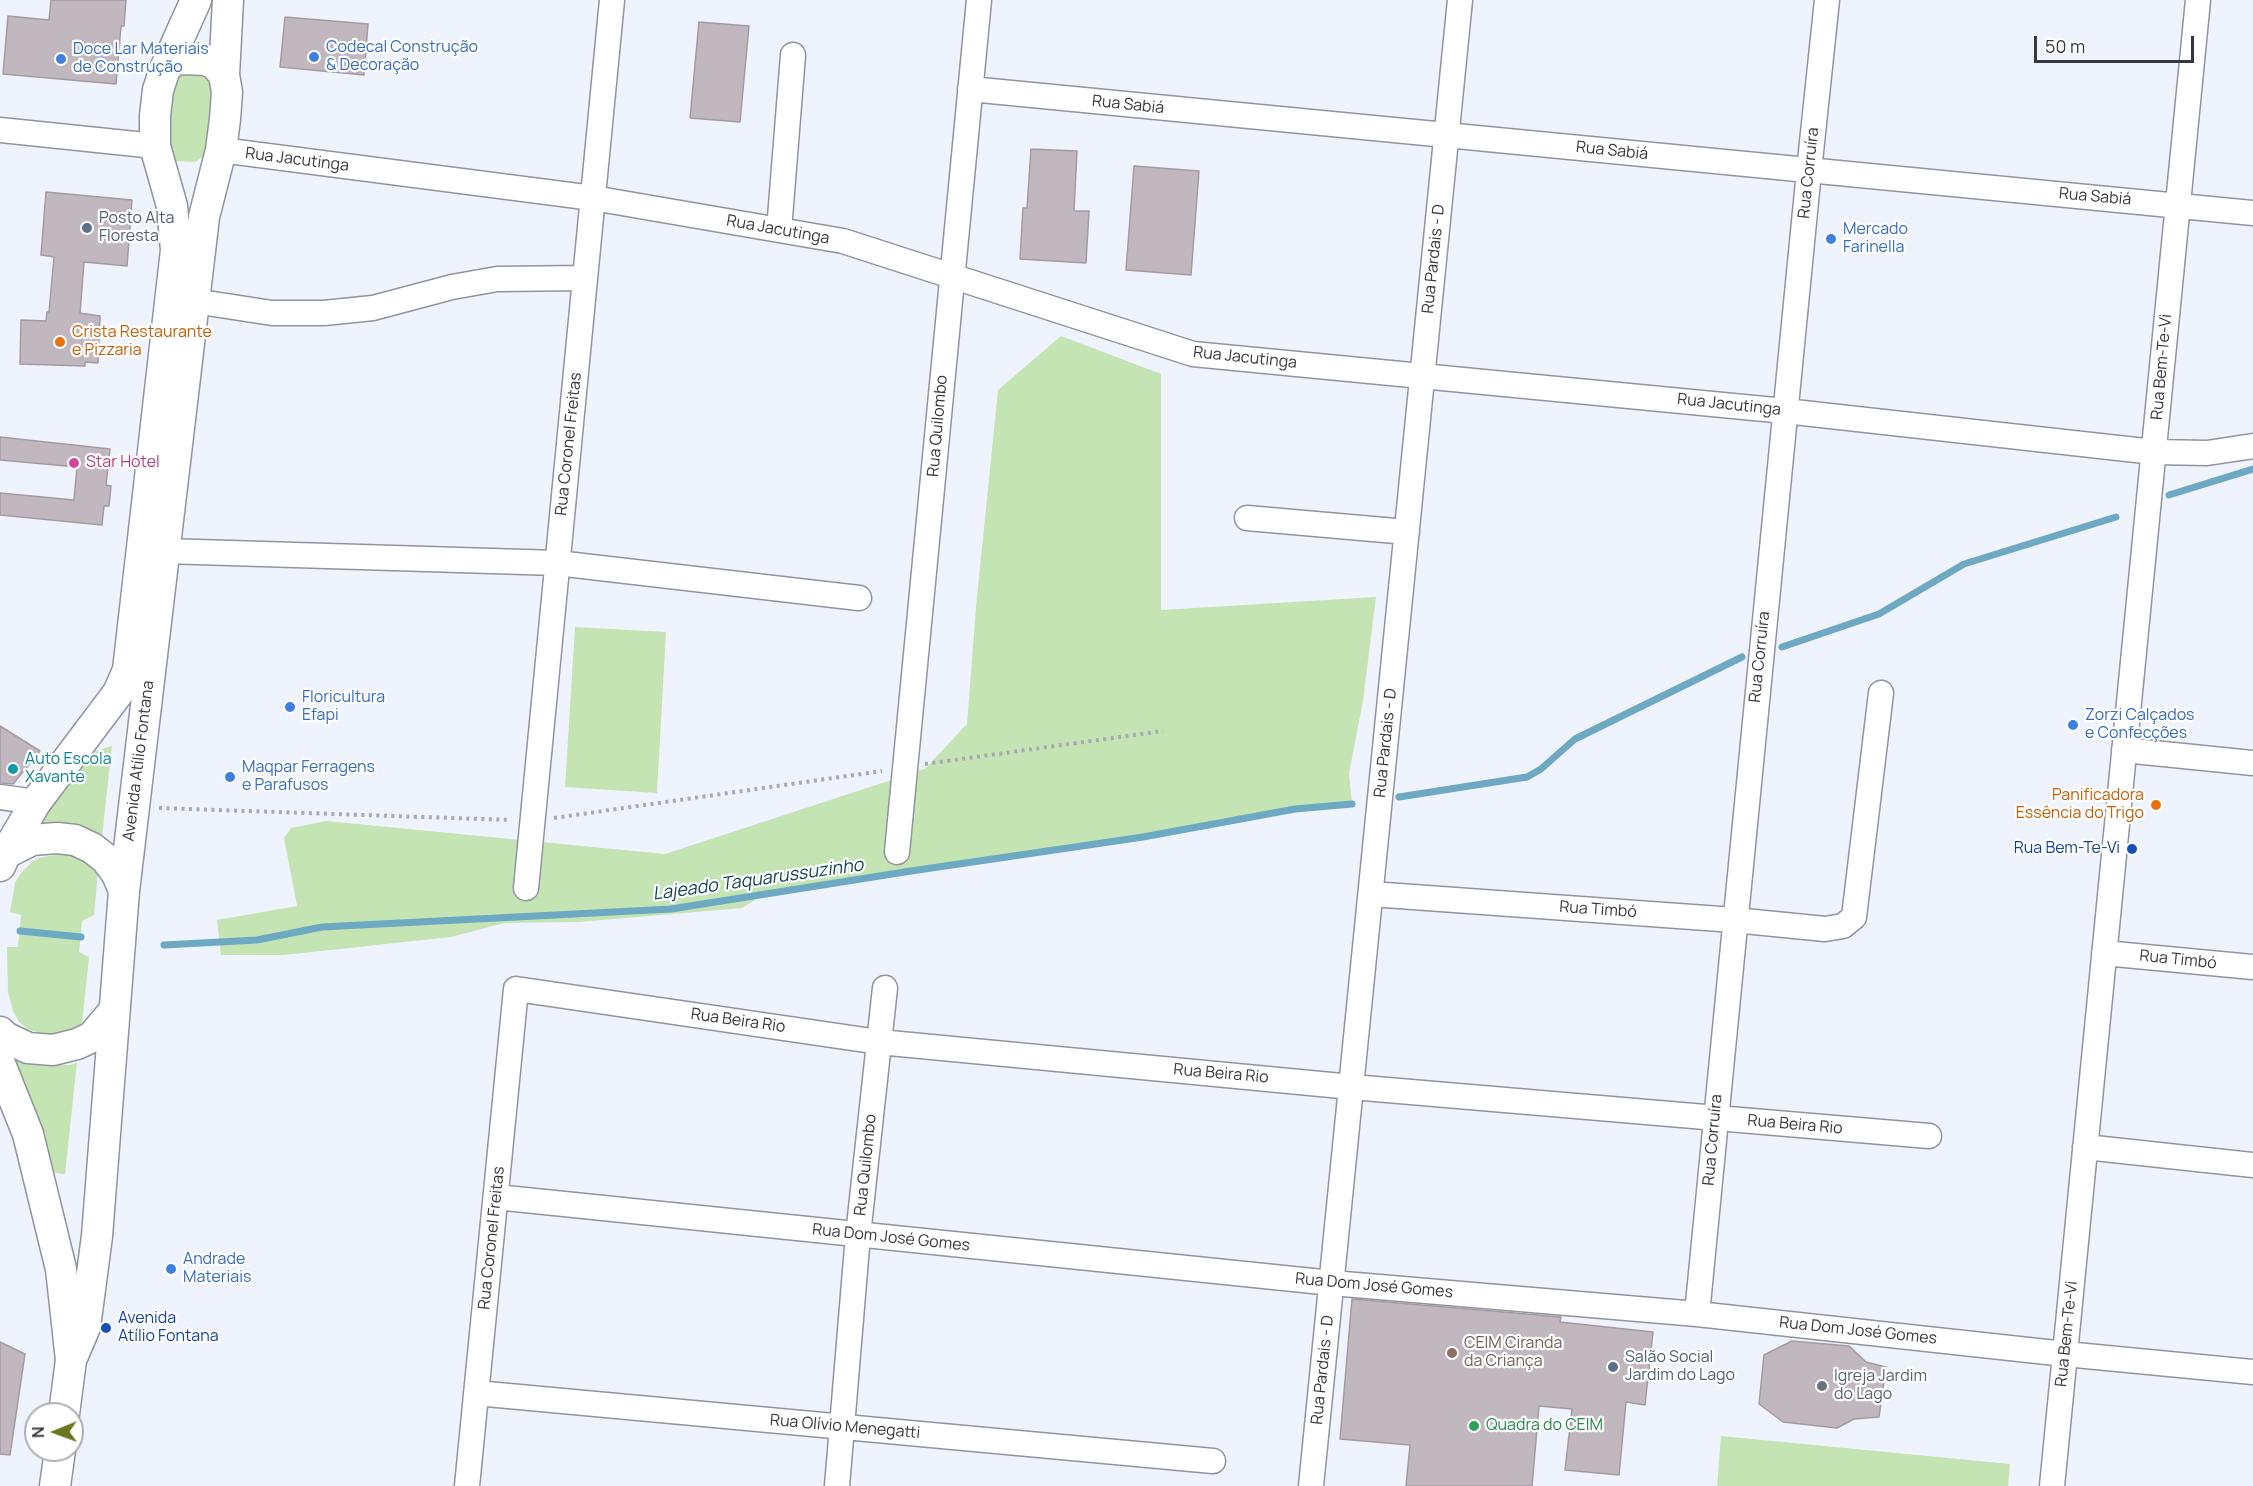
<!DOCTYPE html>
<html>
<head>
<meta charset="utf-8">
<style>
	body { margin:0 }
	#map { position:relative; width:2253px; height:1486px; overflow:hidden; background:#eff3fd; font-family:Manrope,sans-serif }
	canvas { display:block }
	.north { position:absolute; left:24px; top:1402px; width:60px; height:60px; box-sizing:border-box; background:#fff; border:2px solid #afafb1; border-radius:50%; rotate:269deg; font-size:16px; font-weight:700; line-height:24px; text-align:center; color:#37383c }
	.north::after { content:''; display:block; margin:auto; width:21px; height:27px; background:#6c751f; clip-path:polygon(50% 0,100% 100%,50% 72%,0 100%) }
	.scale { position:absolute; left:2034px; top:36px; width:160px; height:27px; box-sizing:border-box; border:3px solid #37383c; border-top:0; padding-left:8px; font-size:18px; line-height:21px; white-space:nowrap; color:#37383c; -webkit-text-stroke:4px #fff; paint-order:stroke }
</style>
</head>
<body>
<div id="map">
<canvas width="2253" height="1486"></canvas>
<div class="north">N</div>
<div class="scale">50 m</div>
</div>
<script>
const ctx = document.querySelector('canvas').getContext('2d');
ctx.lineJoin = 'round';
function fillPath(path, color) {
  ctx.fillStyle = color;
  ctx.fill(path, 'evenodd');
}
function poly(rows) {
  const path = new Path2D();
  for (const r of rows) {
    path.moveTo(r[0], r[1]);
    for (let i = 2; i < r.length; i += 2) path.lineTo(r[i], r[i + 1]);
  }
  return path;
}
function trace(path, color, width, dash) {
  ctx.strokeStyle = color;
  ctx.lineWidth = width;
  ctx.lineCap = dash ? 'butt' : 'round';
  ctx.setLineDash(dash || []);
  ctx.stroke(path);
}
function drawText(font, color, halo, rows, align = 'center') {
  ctx.font = font + ' Manrope,sans-serif';
  ctx.lineWidth = 4.5;
  ctx.setLineDash([]);
  ctx.textBaseline = 'middle';
  ctx.strokeStyle = halo;
  ctx.fillStyle = color;
  for (const [text, x, y, turn = 0] of rows) {
    ctx.save();
    ctx.translate(x, y);
    ctx.rotate((+turn || 0) * Math.PI / 180);
    ctx.textAlign = isNaN(turn) ? turn : align;
    if (halo) ctx.strokeText(text, 0, 0);
    ctx.fillText(text, 0, 0);
    ctx.restore();
  }
}
fillPath(poly([
	[204,67,220,91,204,156,195,162,175,161,168,155,163,118,176,72],
	[1061,336,1161,374,1161,610,1376,597,1363,701,1349,773,1352,804,1295,809,1143,837,763,895,742,908,579,922,504,923,451,937,284,955,221,955,217,920,297,906,284,838,291,828,326,821,665,854,925,769,967,724,976,607,998,390],
	[575,627,666,632,657,793,565,787],
	[112,746,102,837,34,832,40,807,89,753],
	[60,854,73,854,83,858,98,871,94,915,82,921,79,952,89,957,82,1024,66,1032,48,1036,28,1029,19,1022,13,1011,8,992,7,947,18,947,21,915,10,912,15,883,21,873,32,862,39,858],
	[18,1059,53,1065,71,1065,77,1062,65,1174,55,1173,14,1062],
	[1721,1436,2010,1464,2008,1486,1717,1486]
]), '#c4e4b3');
trace(poly([
	[2169,495,2253,469],
	[1782,647,1879,614,1964,564,2116,517],
	[1399,797,1527,777,1541,769,1575,739,1742,657],
	[20,931,81,937],
	[164,945,257,940,322,927,671,909,911,871,1143,837,1295,809,1352,804]
]), '#6da9c2', 7);
const building = poly([
	[51,0,126,0,124,26,121,26,116,84,3,74,8,16,49,20,51,0],
	[285,17,368,24,364,75,280,67,285,17],
	[699,22,749,26,740,122,690,118,699,22],
	[1031,149,1077,151,1074,211,1089,211,1086,263,1020,259,1023,208,1027,208,1031,149],
	[1134,166,1199,171,1191,275,1126,270,1134,166],
	[46,192,132,200,127,266,84,262,80,313,100,316,98,363,85,362,85,366,20,364,21,320,46,321,47,312,49,312,54,257,41,255,46,192],
	[0,437,110,449,106,485,111,486,109,506,104,506,102,525,0,515,0,493,74,500,77,467,0,460,0,437],
	[0,726,40,751,13,784,0,783,0,726],
	[1352,1299,1561,1317,1560,1322,1653,1332,1645,1405,1626,1402,1619,1475,1565,1470,1572,1409,1539,1406,1532,1486,1406,1486,1410,1445,1340,1439,1352,1299],
	[1792,1341,1849,1346,1866,1362,1886,1367,1879,1417,1854,1419,1837,1428,1783,1422,1759,1404,1764,1355,1792,1341],
	[0,1342,25,1354,10,1455,0,1454,0,1342]
]);
fillPath(building, '#c1b8bf');
trace(building, '#a49ba2', 1.5);
const minor = poly([
	[970,89,2253,213],
	[0,130,155,146],
	[221,150,593,198,843,241,1193,354,1785,411,2154,452,2207,453,2253,446],
	[779,230,793,55],
	[194,301,272,313,324,313,373,308,452,287,497,279,585,278],
	[1247,518,1407,532],
	[164,551,557,563,859,598],
	[2124,750,2253,763],
	[0,797,36,802],
	[897,852,979,0],
	[526,888,612,0],
	[1371,894,1734,920,1825,929,1843,926,1854,917,1881,693],
	[2104,953,2253,967],
	[2085,1147,2253,1165],
	[496,1197,1332,1283,1697,1314,2065,1354,2253,1372],
	[1697,1314,1809,171,1827,0],
	[476,1393,1213,1461],
	[467,1486,516,989,879,1042,1352,1087,1929,1136],
	[837,1486,858,1235,885,988],
	[1311,1486,1460,0],
	[2052,1486,2198,0]
]);
const major = poly([
	[165,69,174,60,183,59,205,60,215,64,224,75],
	[6,853,32,840,57,838,75,840,92,848,106,859,117,874,124,891],
	[0,866,6,853,36,802,118,693,128,670,176,250,172,206,155,146,155,116,158,90,165,69,196,0],
	[0,1032,5,1037,28,1048,53,1050,77,1044,92,1037,114,1011],
	[0,1064,28,1134,61,1269,71,1360,64,1414],
	[71,1360,85,1327,97,1236,124,891,204,217,221,150,225,119,227,92,224,75,228,0],
	[55,1486,60,1450]
]);
trace(minor, '#91949d', 27);
trace(major, '#91949d', 33);
trace(poly([
	[925,764,1163,731],
	[159,808,511,820],
	[554,818,882,771]
]), '#a7aab2', 4, [3, 4.5]);
trace(minor, '#fff', 24);
trace(major, '#fff', 30);
for (const [x, y, r, color] of [
	[314,57,6,"#3f7fe0"],
	[61,59,6,"#3f7fe0"],
	[87,228,6,"#5c6f8a"],
	[1831,239,6,"#3f7fe0"],
	[60,342,6,"#e8710a"],
	[74,463,6,"#d1479c"],
	[290,707,6,"#3f7fe0"],
	[2073,725,6,"#3f7fe0"],
	[13,769,6,"#0f9aa8"],
	[230,777,6,"#3f7fe0"],
	[2156,805,6,"#e8710a"],
	[2132,849,6,"#1a4fb4"],
	[171,1269,6,"#3f7fe0"],
	[106,1328,6,"#1a4fb4"],
	[1452,1353,6,"#8d6e63"],
	[1613,1367,6,"#5c6f8a"],
	[1822,1386,6,"#6b7280"],
	[1474,1426,6,"#2e9e5b"]
]) {
  const dot = new Path2D();
  dot.arc(x, y, r, 0, 2 * Math.PI);
  ctx.fillStyle = color;
  ctx.fill(dot);
  trace(dot, '#fff', 2);
}
drawText('16px', '#366cbe', '#fff', [
	["Codecal Construção",326,48],
	["& Decoração",326,66],
	["Doce Lar Materiais",73,50],
	["de Construção",73,68],
	["Mercado",1843,230],
	["Farinella",1843,248],
	["Floricultura",302,698],
	["Efapi",302,716],
	["Zorzi Calçados",2085,716],
	["e Confecções",2085,734],
	["Maqpar Ferragens",242,768],
	["e Parafusos",242,786],
	["Andrade",183,1260],
	["Materiais",183,1278]
], 'left');
drawText('16px', '#37383c', '#fff', [
	["Rua Sabiá",1128,105,6],
	["Rua Sabiá",1612,151,6],
	["Rua Jacutinga",297,160,7],
	["Rua Corruíra",1809,173,-84],
	["Rua Sabiá",2095,197,5],
	["Rua Jacutinga",778,230,10],
	["Rua Pardais - D",1434,259,-84],
	["Rua Jacutinga",1245,358,6],
	["Rua Bem-Te-Vi",2162,367,-85],
	["Rua Jacutinga",1729,405,6],
	["Rua Quilombo",938,426,-85],
	["Rua Coronel Freitas",569,444,-84],
	["Rua Corruíra",1760,657,-84],
	["Rua Pardais - D",1386,743,-84],
	["Avenida Atílio Fontana",139,761,-83],
	["Rua Timbó",1598,910,4],
	["Rua Timbó",2178,960,6],
	["Rua Beira Rio",738,1021,8],
	["Rua Beira Rio",1221,1074,5],
	["Rua Beira Rio",1795,1125,5],
	["Rua Corruíra",1713,1140,-85],
	["Rua Quilombo",866,1165,-84],
	["Rua Coronel Freitas",492,1238,-84],
	["Rua Dom José Gomes",891,1238,6],
	["Rua Dom José Gomes",1374,1286,5],
	["Rua Dom José Gomes",1858,1331,6],
	["Rua Bem-Te-Vi",2067,1334,-84],
	["Rua Pardais - D",1323,1370,-84],
	["Rua Olívio Menegatti",845,1427,5]
]);
drawText('16px', '#4e5e75', '#fff', [
	["Posto Alta",99,219],
	["Floresta",99,237],
	["Salão Social",1625,1358],
	["Jardim do Lago",1625,1376]
], 'left');
drawText('16px', '#c56008', '#fff', [
	["Crista Restaurante",72,333],
	["e Pizzaria",72,351],
	["Panificadora",2144,796,"right"],
	["Essência do Trigo",2144,814,"right"]
], 'left');
drawText('16px', '#b23c85', '#fff', [
	["Star Hotel",86,463]
], 'left');
drawText('16px', '#0d838f', '#fff', [
	["Auto Escola",25,760],
	["Xavante",25,778]
], 'left');
drawText('16px', '#164399', '#fff', [
	["Rua Bem-Te-Vi",2120,849],
	["Avenida",118,1319,"left"],
	["Atílio Fontana",118,1337,"left"]
], 'right');
drawText('16px', '#785e54', '#fff', [
	["CEIM Ciranda",1464,1344],
	["da Criança",1464,1362]
], 'left');
drawText('16px', '#5b616d', '#fff', [
	["Igreja Jardim",1834,1377],
	["do Lago",1834,1395]
], 'left');
drawText('16px', '#27864d', '#fff', [
	["Quadra do CEIM",1486,1426]
], 'left');
drawText('italic 18px', '#134456', '#fff', [
	["Lajeado Taquarussuzinho",758,880,-8]
]);
</script>
</body>
</html>
